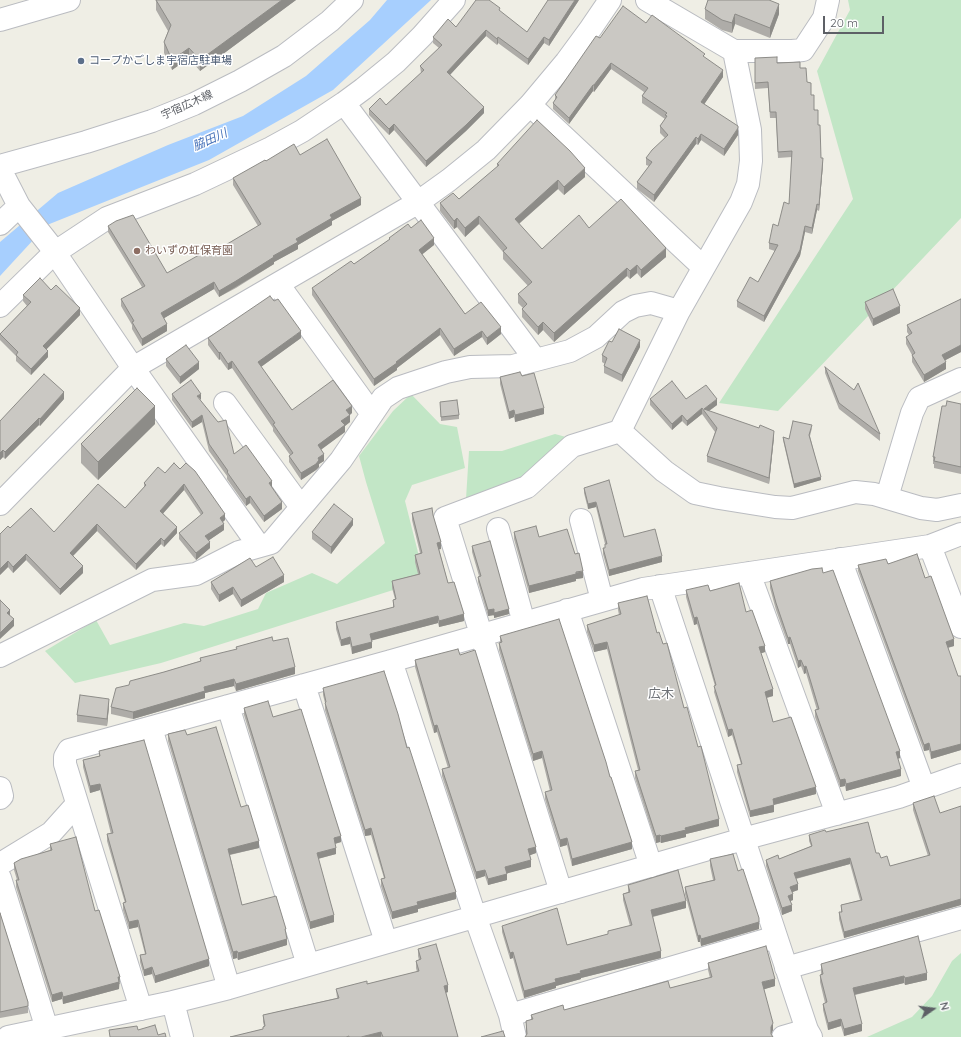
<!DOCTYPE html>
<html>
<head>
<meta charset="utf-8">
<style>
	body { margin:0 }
	#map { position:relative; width:961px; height:1037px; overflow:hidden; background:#efeee5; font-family:Quicksand,sans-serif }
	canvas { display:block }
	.north { position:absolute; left:913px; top:989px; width:40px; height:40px; -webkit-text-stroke:3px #fff; paint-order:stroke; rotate:76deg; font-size:11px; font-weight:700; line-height:16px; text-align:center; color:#5d6066 }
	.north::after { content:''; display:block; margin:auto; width:14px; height:18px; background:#5d6066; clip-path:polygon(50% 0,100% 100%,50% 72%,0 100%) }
	.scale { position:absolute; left:823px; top:16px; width:61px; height:18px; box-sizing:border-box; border:2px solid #5d6066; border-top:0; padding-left:5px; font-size:12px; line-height:14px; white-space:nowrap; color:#5d6066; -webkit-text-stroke:3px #fff; paint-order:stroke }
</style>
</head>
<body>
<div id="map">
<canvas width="961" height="1037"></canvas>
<div class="north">N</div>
<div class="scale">20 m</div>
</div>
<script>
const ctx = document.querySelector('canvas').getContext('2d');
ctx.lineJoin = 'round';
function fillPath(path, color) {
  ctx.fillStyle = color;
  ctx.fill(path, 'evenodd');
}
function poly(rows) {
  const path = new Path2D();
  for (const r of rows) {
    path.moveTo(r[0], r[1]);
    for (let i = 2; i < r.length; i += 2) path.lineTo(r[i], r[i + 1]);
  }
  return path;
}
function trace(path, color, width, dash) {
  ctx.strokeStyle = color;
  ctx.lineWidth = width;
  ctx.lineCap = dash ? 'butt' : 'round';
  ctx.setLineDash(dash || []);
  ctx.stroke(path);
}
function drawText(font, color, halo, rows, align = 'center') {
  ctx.font = font + ' Quicksand,"Noto Sans JP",sans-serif';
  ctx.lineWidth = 3;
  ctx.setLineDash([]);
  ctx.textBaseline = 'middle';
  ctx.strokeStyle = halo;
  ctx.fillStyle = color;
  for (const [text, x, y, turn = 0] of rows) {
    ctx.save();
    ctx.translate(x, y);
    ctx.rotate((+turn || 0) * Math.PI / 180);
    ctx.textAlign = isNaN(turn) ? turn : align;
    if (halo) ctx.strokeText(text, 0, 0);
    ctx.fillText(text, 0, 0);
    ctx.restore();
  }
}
fillPath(poly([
	[848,0,961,0,961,218,778,411,719,403,853,199,817,71,850,10],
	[411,394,440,424,457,427,465,468,412,485,405,501,425,580,161,663,75,683,45,651,96,620,110,645,184,623,204,626,258,609,266,593,312,573,337,584,385,543,366,482,359,456,393,411],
	[555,434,566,437,546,454,525,481,466,499,469,451,502,451],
	[961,953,961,1037,867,1037,912,1017,932,996,952,961]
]), '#c2e6c6');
fillPath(poly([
	[387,0,431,0,333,90,209,160,47,225,0,276,0,242,58,193,168,145,243,116,306,76,370,20]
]), '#a7cffe');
const minor = poly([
	[647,0,734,51,792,51,803,50,824,18,828,0],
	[0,20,69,0],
	[734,51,750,130,751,161,748,184,741,202,679,311,620,431,664,471,695,493,719,498,775,507,792,508,855,492,874,494,921,508,937,510,961,505],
	[344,103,535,359],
	[530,105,703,267],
	[0,166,86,142,152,121,194,104,240,81,284,56,330,21,352,0],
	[0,169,19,206,49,244,133,368,259,546],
	[0,224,19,206],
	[278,284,372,414],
	[0,306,54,253,107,218,195,184,271,148,302,131,344,103,363,89,396,62,422,36,454,0],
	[225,403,301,507],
	[887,497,912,413,919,398,961,379],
	[0,504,133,368,417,203,449,180,486,150,530,105,566,62,591,28,610,0],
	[581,520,602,600],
	[498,529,524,623],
	[930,546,961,627],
	[840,559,924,788],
	[749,573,837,814],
	[660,586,807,1030,811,1037],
	[567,610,651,866],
	[0,656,152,580,196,574,239,552,271,543,341,460,383,398,398,388,446,372,470,367,513,366,570,351,596,337,623,312,635,306,651,303,679,311],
	[391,661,475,916,510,1015,515,1037],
	[304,685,386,942],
	[228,706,308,965],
	[151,728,229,988],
	[0,788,2,796,0,798],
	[0,864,51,833,77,804],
	[0,878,47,1029],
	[561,892,445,518,527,487,572,446,620,431],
	[786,968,961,918],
	[173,1002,182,1037],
	[141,1009,65,764,65,757,69,750,391,661,643,589,930,546,961,534],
	[510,1015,776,937],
	[8,1037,173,1002,229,988,743,839,899,797,961,775],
	[783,1037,807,1030]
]);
trace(minor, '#babcc1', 24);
trace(minor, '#fff', 22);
fillPath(poly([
	[156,0,296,0,200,71,189,58,172,70,164,53,164,42,168,31,156,10],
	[579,0,549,46,544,43,528,65,498,43,497,45,486,36,450,75,484,113,466,131,426,167,394,130,389,135,369,115,369,109,386,105,421,73,420,66,439,48,433,43,433,37,456,27,500,12,527,32],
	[705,9,779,14,770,38,735,24,732,33,722,30,705,19],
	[646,23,705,58,723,77,704,104,738,135,724,156,701,140,698,145,696,144,654,202,637,189,637,182,649,166,646,165,646,158,665,138,660,133,660,126,665,119,642,103,642,96,644,92,611,69,594,92,593,91,569,124,553,109,553,103,555,100,555,95,600,38],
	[755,58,800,68,807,82,811,95,818,125,821,158,823,164,819,211,817,210,812,234,805,232,800,256,764,322,737,307,737,301,758,282,775,251,769,249,769,243,778,226,789,204,792,157,778,158,776,118,770,118,768,88,755,89],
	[300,155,361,205,332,221,332,225,298,245,298,249,274,262,274,264,236,288,219,297,214,289,164,318,167,331,142,346,132,329,132,325,121,306,121,299,142,287,108,232,108,226,167,273,217,250,258,226,233,185,233,178,266,161],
	[497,164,585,177,564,195,558,189,519,224,542,249,589,228,666,257,641,278,637,273,630,279,627,276,554,342,543,330,538,335,522,317,522,309,523,308,518,303,518,294,528,286,503,259,503,252,479,224,465,237,457,227,454,229,440,211,440,203,459,199,497,167],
	[411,228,434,245,422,254,465,314,501,334,487,345,482,337,454,356,440,335,397,368,397,370,374,386,312,295,312,288,354,264,389,240,389,238],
	[51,290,80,315,46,349,48,357,31,375,16,361,16,356,0,340,0,334,27,306,23,301,23,295],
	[961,299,961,352,945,360,946,369,924,382,912,362,912,355,906,344,906,337,909,335,907,332,907,325],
	[865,302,900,313,873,326,865,309],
	[208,338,301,338,261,367,292,410,352,413,350,415,350,422,345,426,345,432,321,449,324,461,319,464,319,467,316,470,301,480,289,462,289,456,290,455,273,431,273,428,232,368,228,370,220,359,219,360,208,345],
	[640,347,622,382,604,373,604,366,605,364,602,362,602,355],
	[166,359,199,369,180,384,166,366],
	[825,367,880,434,880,441,839,409,825,373],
	[522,376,544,414,515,422,514,417,509,419,500,384,500,377],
	[172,394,201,401,234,454,272,487,282,509,264,522,250,503,246,506,227,479,227,476,209,451,202,422,192,428,172,400],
	[64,399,40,426,39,425,35,428,5,459,3,457,0,460,0,421],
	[650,399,686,399,717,405,709,411,774,437,769,484,707,462,707,456,715,432,702,414,687,426,682,421,672,430,650,405],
	[440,402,459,415,459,419,441,421],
	[961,404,961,474,934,468,934,464,933,464,933,457,946,406],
	[155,424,98,480,81,463,81,444],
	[812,428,810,436,821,480,794,488,783,440,783,437,789,439],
	[174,463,225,520,223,522,224,530,209,540,210,548,196,560,179,539,179,533,201,515,184,490,163,513,177,533,164,547,161,544,136,570,97,531,73,556,83,573,60,595,26,560,13,573,8,567,0,575,10,528,54,532,125,508,144,487,144,483,165,473],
	[584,488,624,537,662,562,609,576,603,554,603,548,605,548,605,544,596,507,588,509,584,493],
	[412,513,433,515,441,549,439,549,448,583,464,621,439,627,438,623,372,640,372,648,352,654,350,644,341,646,336,629,336,622,393,608,393,600,395,599,392,588,392,581,418,574,415,562,415,555,420,553,412,520],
	[353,525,331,554,312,539,312,532],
	[514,532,539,537,575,554,583,578,576,579,576,581,529,593,514,539],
	[472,546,509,614,494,618,494,615,488,616,478,582,478,577,479,576,472,552],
	[888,564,954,646,948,648,958,676,961,676,961,750,931,759,929,750,924,751,858,571,858,565],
	[256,567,284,582,241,607,233,594,219,602,211,589,211,582],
	[823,573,900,758,898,759,901,776,846,791,845,786,840,787,815,717,815,710,817,710,806,673,804,674,801,666,798,668,790,644,788,644,776,610,770,588,770,581],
	[686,590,710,591,746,612,765,652,761,653,773,696,767,698,773,722,816,794,774,805,774,812,750,817,737,772,737,765,741,764,732,735,728,737,714,692,715,686,697,624,694,625,686,597],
	[618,603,657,633,663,644,684,708,719,826,686,834,686,837,661,843,660,842,656,843,635,778,635,771,638,770,607,649,594,652,587,632,587,625,619,615,618,610],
	[500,636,610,777,632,849,572,866,567,845,560,847,545,799,545,792,550,791,542,758,533,761,499,650,499,643,500,643],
	[273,641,295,674,236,691,234,686,205,693,205,698,133,719,111,714,111,707,129,685,164,672,200,661,200,658,236,650,236,647],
	[460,655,536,853,530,855,531,867,507,873,507,880,488,885,485,876,476,879,442,776,442,769,448,768,437,732,434,733,415,667,415,660],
	[323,688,407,748,456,899,418,909,418,912,392,919,381,886,381,879,384,878,371,835,365,836,325,710,325,703,323,695],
	[109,706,107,726,77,722,77,715],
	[244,708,273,717,341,842,335,844,336,854,318,859,334,922,310,929,244,715],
	[168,734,187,735,241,807,259,848,230,855,242,905,286,934,287,945,238,960,237,958,233,959,168,741],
	[99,751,209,966,155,983,152,974,144,976,140,962,140,955,145,954,138,927,129,929,123,910,123,903,125,903,107,841,107,834,111,834,100,790,90,793,83,767,83,760,99,756],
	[913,803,961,905,844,938,839,919,839,912,841,912,841,905,860,900,850,864,796,879,798,890,792,892,793,900,790,901,792,911,782,915,766,866,766,860,779,859,811,846,809,841,809,835,826,832,876,853,890,866,928,856,913,810],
	[50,844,95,911,120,984,119,984,119,989,63,1004,62,999,52,1002,16,887,16,880,17,880,14,870,14,863,50,850],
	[710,859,738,871,759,929,701,946,700,942,698,942,685,894,685,887,713,880,710,866],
	[628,885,686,908,653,917,661,958,581,978,581,979,556,986,556,988,524,998,513,958,510,959,502,932,502,926,567,945,608,934,608,931,630,926,623,900,623,894,628,892],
	[0,913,28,1002,28,1013,0,1018],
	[418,949,448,992,446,993,458,1037,230,1037,263,1029,263,1027,264,1026,263,1022,263,1015,337,998,336,989,367,984,417,972,416,968,416,961,419,960,418,956],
	[708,963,775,986,764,989,773,1030,771,1034,526,1035,526,1021,531,1020,531,1015,564,1010,670,988,710,978,708,970],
	[821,964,927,980,905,985,904,983,855,995,862,1031,844,1036,841,1026,828,1030,823,1010,823,1004,825,1003,820,982,820,975,821,975]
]), '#aeaca8');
fillPath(poly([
	[282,0,296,0,200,71,200,60],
	[575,0,579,0,549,46,549,40],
	[779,4,779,14,770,38,770,28],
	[735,14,735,24,732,33,732,23],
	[486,30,486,36,447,78,447,72],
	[498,37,498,43,497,45,497,39],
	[544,37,544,43,528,65,528,59],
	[189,48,189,58,172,70,172,60],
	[611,63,611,69,594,92,594,85],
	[723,70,723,77,701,109,701,102],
	[593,85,593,91,569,124,569,118],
	[484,107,484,113,466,131,426,167,426,161],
	[394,124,394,130,389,135,389,129],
	[738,128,738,135,724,156,724,149],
	[701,134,701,140,698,145,698,139],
	[696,137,696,144,654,202,654,195],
	[823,158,823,164,819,211,819,205],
	[585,168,585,177,564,195,564,187],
	[558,180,558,189,515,227,515,219],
	[361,198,361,205,332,221,332,225,298,245,298,249,274,262,274,264,219,297,219,291,273,256,330,215],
	[817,204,817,210,812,234,812,228],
	[479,216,479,224,465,237,465,228],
	[457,218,457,227,454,229,454,221],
	[805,226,805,232,800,256,764,322,764,316],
	[434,238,434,245,419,257,419,250],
	[666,248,666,257,641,278,641,270],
	[637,265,637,273,630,279,630,271],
	[627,268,627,276,554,342,554,333],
	[214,282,214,289,161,320,161,313],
	[900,306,900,313,873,326,873,319],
	[80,308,80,315,43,353,43,346],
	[543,322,543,330,538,335,538,327],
	[167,324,167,331,142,346,142,339],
	[501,327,501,334,487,345,487,338],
	[440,328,440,335,397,368,397,370,374,386,374,379],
	[301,331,301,338,258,369,258,362],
	[482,331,482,337,454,356,454,349],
	[640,340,640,347,622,382,622,375],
	[961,345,961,352,942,362,942,355],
	[48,351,48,357,31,375,31,369],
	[220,352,220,359,219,360,219,353],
	[232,361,232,368,228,370,228,364],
	[199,362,199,369,180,384,180,377],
	[946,362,946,369,924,382,924,375],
	[64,392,64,399,40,426,40,419],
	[201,394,201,400,197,396],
	[717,399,717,405,706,413,704,409],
	[155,406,155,424,98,480,98,462],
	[352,406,352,413,346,417,346,410],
	[544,408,544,414,515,422,515,415],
	[702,408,702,414,687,426,687,421],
	[514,410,514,417,509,419,509,412],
	[202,415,202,422,192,428,192,422],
	[350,415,350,422,345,426,345,432,318,452,318,445,341,421],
	[682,415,682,421,672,430,672,424],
	[39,418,39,425,5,459,5,452],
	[774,431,774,437,769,484,769,478],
	[3,450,3,457,0,460,0,453],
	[324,454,324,461,319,464,319,467,316,470,301,480,301,473,318,458],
	[821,477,821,480,794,488,794,484],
	[272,481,272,488,269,483],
	[184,484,184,490,160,517,160,511],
	[250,496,250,503,246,506,246,499],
	[282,502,282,509,264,522,264,516],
	[596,502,596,507,588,509,588,504],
	[225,514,225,520,220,524,220,518],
	[353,519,353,525,331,554,331,547],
	[97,524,97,531,70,559,70,553],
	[224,524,224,530,205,543,205,536],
	[177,527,177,533,164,547,164,541],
	[161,538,161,544,136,570,136,564],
	[210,542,210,548,196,560,196,553],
	[441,542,441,549,437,550,437,543],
	[26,554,26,560,13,573,13,567],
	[662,556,662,562,609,576,609,570],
	[8,561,8,567,0,575,0,569],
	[83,566,83,573,60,595,60,589],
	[583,571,583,578,576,579,576,581,529,593,529,586],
	[284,575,284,582,241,607,241,600],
	[233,587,233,594,219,602,219,595],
	[494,609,494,615,488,616,488,610],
	[509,609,509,614,494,618,494,613],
	[10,610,10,616,7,613],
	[464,614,464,621,439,627,439,621],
	[438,616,438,623,370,641,370,634],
	[697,617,697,624,694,625,694,618],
	[14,619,14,626,0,639,0,633],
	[350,637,350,644,341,646,341,640],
	[790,637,790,644,788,644,788,638],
	[954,639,954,646,946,648,946,642],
	[372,642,372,648,352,654,352,647],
	[607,642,607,649,594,652,594,645],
	[765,646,765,652,759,654,759,647],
	[801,660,801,666,798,668,798,661],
	[806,666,806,673,804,674,804,667],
	[295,667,295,674,236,691,236,684],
	[234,679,234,686,205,693,205,698,133,719,133,712,204,687],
	[773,689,773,696,765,698,765,692],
	[109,699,109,706,107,726,107,719],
	[437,725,437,732,434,733,434,726],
	[732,729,732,735,728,737,728,730],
	[929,743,929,750,924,751,924,745],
	[961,744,961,750,931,759,931,752],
	[542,751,542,758,533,761,533,754],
	[900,751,900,758,896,759,896,752],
	[901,769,901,776,846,791,846,784],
	[845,779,845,786,840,787,840,780],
	[100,784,100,790,90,793,90,786],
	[816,787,816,794,773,805,773,799],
	[774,805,774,812,750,817,750,811],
	[719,819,719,826,686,834,686,837,661,843,661,836,685,828],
	[371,828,371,835,365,836,365,830],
	[660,835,660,842,656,843,656,836],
	[341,836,341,842,334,844,334,838],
	[567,838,567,845,560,847,560,840],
	[259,841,259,848,228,855,228,849],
	[632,842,632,849,572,866,572,859],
	[536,847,536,853,528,856,528,849],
	[336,848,336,854,317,859,317,853],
	[850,858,850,864,794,879,794,873],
	[531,860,531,867,505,874,505,867],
	[485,870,485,876,476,879,476,872],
	[507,874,507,880,488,885,488,879],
	[798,884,798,890,790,893,790,887],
	[456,892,456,899,418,909,418,912,392,919,392,912,417,902],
	[793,894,793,900,788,902,788,896],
	[961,899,961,905,844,938,844,932],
	[686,901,686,908,651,917,651,910],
	[792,905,792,911,782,915,782,908],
	[334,915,334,922,310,929,310,922],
	[138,920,138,927,129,929,129,922],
	[759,922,759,929,701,946,701,939],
	[700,935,700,942,698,942,698,936],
	[287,939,287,945,238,960,238,953],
	[237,951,237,958,233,959,233,952],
	[661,951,661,958,581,978,581,979,556,986,556,988,524,998,524,991,555,979,580,971],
	[513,952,513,958,510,959,510,953],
	[209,959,209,966,155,983,155,976],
	[152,967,152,974,144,976,144,970],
	[927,973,927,980,905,985,905,978],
	[904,976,904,983,853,995,853,988],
	[118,977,120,977,119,989,63,1004,63,997],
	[775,979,775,986,762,990,762,982],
	[448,985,448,992,444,993,444,986],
	[62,992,62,999,52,1002,52,995],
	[841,1019,841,1026,828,1030,828,1023],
	[773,1023,773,1030,771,1034,771,1027],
	[862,1024,862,1031,844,1036,844,1029],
	[381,1032,381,1037,361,1037]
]), '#8d8c88');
const building = poly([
	[156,0,282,0,200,60,189,48,172,60,164,42,171,25,156,0],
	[476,0,489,0,500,8,499,10,527,32,548,0,575,0,549,40,544,37,528,59,498,37,497,39,486,30,447,72,484,107,466,125,426,161,394,124,389,129,369,109,380,98,386,105,424,70,420,66,442,45,433,37,448,19,456,27,476,0],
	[708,0,769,0,779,4,770,28,735,14,732,23,722,20,705,9,708,0],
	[623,6,646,23,652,15,705,54,703,56,723,70,701,102,738,126,738,128,724,149,701,134,698,139,696,137,654,195,637,182,652,162,646,158,652,150,668,135,660,126,667,116,665,115,667,113,642,96,648,88,611,63,594,85,593,85,569,118,553,103,557,97,555,95,596,36,600,38,623,6],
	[777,57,777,63,800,62,800,68,806,68,807,82,811,83,811,95,814,95,814,110,818,110,818,125,820,125,821,158,823,158,819,205,817,204,812,228,805,226,800,250,764,316,737,301,750,277,758,282,778,245,769,243,773,224,778,226,784,202,789,204,792,151,778,152,776,112,770,112,768,82,755,83,755,58,777,57],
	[537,120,570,151,585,168,564,187,558,180,515,219,542,249,579,215,589,228,621,199,666,248,641,270,637,265,630,271,627,268,554,333,543,322,538,327,522,309,527,304,518,294,532,282,503,251,507,248,479,216,465,228,457,218,454,221,440,203,453,193,459,199,499,165,497,164,537,120],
	[327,139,361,198,330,215,332,218,296,239,298,242,273,256,274,257,236,281,219,291,214,282,161,313,167,324,142,339,132,322,134,321,121,299,145,286,108,226,116,221,133,215,167,273,215,246,217,250,261,224,233,178,265,160,266,161,294,144,300,155,327,139],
	[421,220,434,238,419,250,465,314,481,302,501,327,487,338,482,331,454,349,440,328,396,362,397,363,374,379,312,288,351,261,354,264,390,239,389,238,408,224,411,228,421,220],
	[40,278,51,290,56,285,80,308,43,346,48,351,31,369,16,355,18,352,0,334,31,302,23,295,40,278],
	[893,289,900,306,873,319,865,302,893,289],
	[270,296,274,301,278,299,301,331,258,362,292,410,333,380,352,406,346,410,350,415,341,421,345,425,318,445,324,454,318,458,319,460,316,464,301,473,289,456,293,453,273,424,275,423,232,361,228,364,220,352,219,353,208,338,270,296],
	[961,299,961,345,942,355,946,362,924,375,912,355,915,353,906,337,912,333,907,325,961,299],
	[619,329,640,340,622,375,604,366,607,358,602,355,609,341,612,342,619,329],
	[186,345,199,362,180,377,166,359,186,345],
	[825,367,854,390,858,383,880,434,839,403,825,367],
	[520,372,522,376,534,373,544,408,515,415,514,410,509,412,500,377,520,372],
	[44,374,64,392,40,419,39,418,5,452,3,450,0,453,0,421,44,374],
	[191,380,201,394,197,396,218,422,226,420,234,454,246,445,272,481,269,483,282,502,264,516,250,496,246,499,227,472,228,471,209,444,202,415,192,422,172,394,191,380],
	[672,381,686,399,706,385,717,399,704,409,759,428,760,425,774,431,769,478,707,456,717,428,702,408,687,421,682,415,672,424,650,399,672,381],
	[137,388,155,406,98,462,81,444,137,388],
	[457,400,459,415,441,417,440,402,457,400],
	[947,401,961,404,961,467,934,461,935,457,933,457,942,406,946,406,947,401],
	[793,421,812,425,809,435,821,477,794,484,783,437,789,439,793,421],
	[174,463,180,469,186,463,195,471,225,514,220,518,224,524,205,536,210,542,196,553,179,533,203,513,184,484,160,511,177,527,164,541,161,538,136,564,97,524,70,553,83,566,60,589,26,554,13,567,8,561,0,569,0,534,8,526,10,528,31,508,54,532,98,484,125,508,146,485,144,483,158,467,165,473,174,463],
	[609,480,624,537,655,529,662,556,609,570,603,548,605,548,605,544,607,544,596,502,588,504,584,488,609,480],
	[334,504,353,519,331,547,312,532,334,504],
	[432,508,433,515,441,542,437,543,448,583,454,582,464,614,439,621,438,616,370,634,372,642,352,647,350,637,341,640,336,622,394,607,393,600,396,599,392,581,420,574,415,555,422,553,412,513,432,508],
	[536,526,539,537,567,529,575,554,579,553,583,571,576,572,576,574,529,586,514,532,536,526],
	[490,541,509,609,494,613,494,609,488,610,478,577,481,576,472,546,490,541],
	[917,554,925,578,931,576,947,620,954,639,946,642,958,676,961,676,961,744,931,752,929,743,924,745,858,565,886,559,888,564,917,554],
	[273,557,284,575,241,600,233,587,219,595,211,582,250,558,256,567,273,557],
	[822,568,823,573,833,570,900,751,896,752,901,769,846,784,845,779,840,780,815,710,819,709,806,666,804,667,801,660,798,661,790,637,788,638,776,603,770,581,812,569,822,568],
	[739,583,746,612,752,610,765,646,759,647,773,689,765,692,773,722,791,717,816,787,773,799,774,805,750,811,737,765,742,764,732,729,728,730,714,686,716,685,697,617,694,618,686,590,708,585,710,591,739,583],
	[647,596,657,633,659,632,663,644,667,643,684,708,687,707,698,747,701,746,719,819,685,828,686,830,661,836,660,835,656,836,635,771,640,770,607,642,594,645,587,625,621,614,618,603,647,596],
	[0,600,10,610,7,613,14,619,0,633,0,600],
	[559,619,606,762,610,777,611,777,632,842,572,859,567,838,560,840,545,792,552,790,542,751,533,754,499,643,502,642,500,636,559,619],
	[272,637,273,641,288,638,295,667,236,684,234,679,204,687,205,691,133,712,111,707,116,688,129,685,130,681,164,672,201,661,200,658,237,649,236,647,272,637],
	[458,649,460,655,475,650,536,847,528,849,531,860,505,867,507,874,488,879,485,870,476,872,442,769,450,767,437,725,434,726,415,660,458,649],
	[384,671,398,714,407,748,409,747,456,892,417,902,418,905,392,912,381,879,385,878,371,828,365,830,325,703,326,702,323,688,384,671],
	[80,695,109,699,107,719,77,715,80,695],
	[268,701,273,717,301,709,341,836,334,838,336,848,317,853,334,915,310,922,244,708,268,701],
	[216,727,241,807,248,805,259,841,228,849,242,905,276,896,286,929,285,929,287,939,238,953,237,951,233,952,168,734,185,730,187,735,216,727],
	[144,740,209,959,155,976,152,967,144,970,140,955,146,954,138,920,129,922,123,903,126,902,107,834,113,833,100,784,90,786,83,760,100,756,99,751,144,740],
	[934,796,940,813,961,806,961,899,844,932,839,912,842,912,841,905,862,900,850,858,794,873,798,884,790,887,793,894,788,896,792,905,782,908,766,860,778,855,779,859,812,846,809,835,825,830,826,832,868,822,876,853,879,853,881,858,887,856,890,866,930,855,913,803,934,796],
	[76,837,95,911,99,910,120,977,118,977,119,982,63,997,62,992,52,995,16,880,19,880,14,863,21,859,52,850,50,844,76,837],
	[733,854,738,871,743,869,759,918,759,922,701,939,700,935,698,936,685,887,715,880,710,859,733,854],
	[678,870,686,901,651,910,661,951,580,971,581,973,555,979,556,982,524,991,513,952,510,953,502,926,557,908,567,945,608,934,608,931,632,925,623,894,630,892,628,885,678,870],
	[0,913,28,1002,28,1006,0,1012,0,913],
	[918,936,927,973,905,978,904,976,853,988,862,1024,844,1029,841,1019,828,1023,823,1004,827,1002,820,975,823,974,821,964,918,936],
	[436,944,448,985,444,986,458,1037,383,1037,381,1032,361,1037,349,1037,349,1036,346,1037,230,1037,263,1029,263,1027,265,1026,263,1015,339,998,336,989,367,981,367,984,419,971,416,961,421,959,418,949,436,944],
	[766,946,775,979,762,982,773,1023,771,1027,771,1034,773,1037,525,1037,527,1034,526,1021,533,1019,531,1015,563,1005,564,1010,668,981,670,988,712,977,708,963,766,946],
	[155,1025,158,1035,165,1033,166,1037,110,1037,109,1030,137,1026,138,1030,155,1025],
	[503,1031,505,1037,481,1037,503,1031]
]);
fillPath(building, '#cac8c3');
trace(building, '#8d8c88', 1);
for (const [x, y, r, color] of [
	[81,61,4,"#5c6f8a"],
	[137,251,4,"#8d6e63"]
]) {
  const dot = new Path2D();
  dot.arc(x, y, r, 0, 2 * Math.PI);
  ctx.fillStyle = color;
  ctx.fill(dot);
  trace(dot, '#fff', 1.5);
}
drawText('11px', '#4e5e75', '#fff', [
	["コープかごしま宇宿店駐車場",89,61]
], 'left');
drawText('11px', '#5d6066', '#fff', [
	["宇宿広木線",187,105,-24]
]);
drawText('11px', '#785e54', '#fff', [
	["わいずの虹保育園",145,251]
], 'left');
drawText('italic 12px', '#4672b9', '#fff', [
	["脇田川",210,140,-24]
]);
drawText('13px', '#6e7277', '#fff', [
	["広木",661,694]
]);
</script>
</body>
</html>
